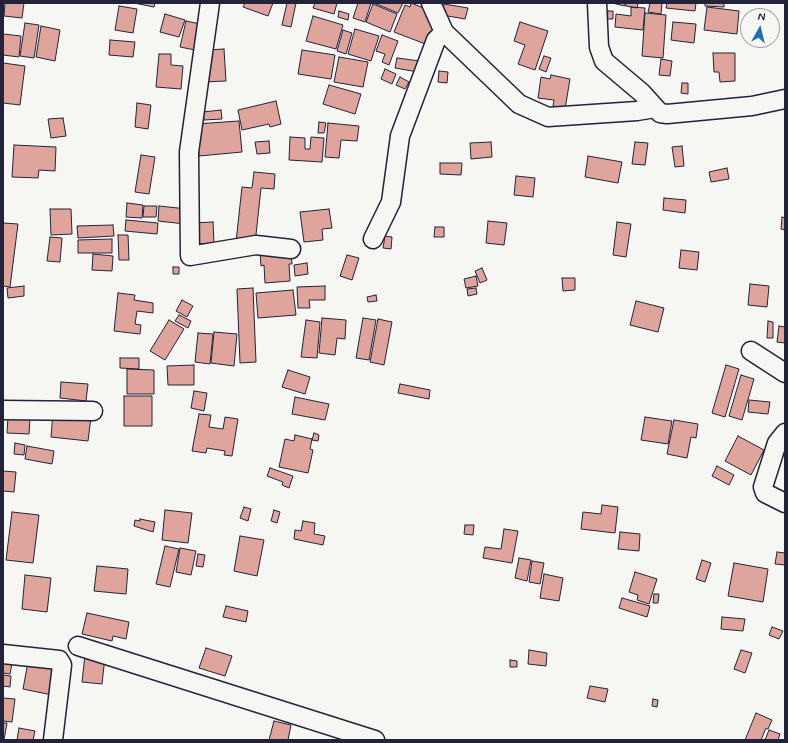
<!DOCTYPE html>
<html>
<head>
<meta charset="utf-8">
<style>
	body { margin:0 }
	#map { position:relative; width:788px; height:743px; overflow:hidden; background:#f6f6f2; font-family:Mynerve,sans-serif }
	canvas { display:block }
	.frame { position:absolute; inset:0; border:4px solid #22223b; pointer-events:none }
	.north { position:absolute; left:740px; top:8px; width:40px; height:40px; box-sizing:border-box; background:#f6f6f2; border:1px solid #a1a1a9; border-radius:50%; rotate:8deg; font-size:11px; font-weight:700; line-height:16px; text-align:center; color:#22223b }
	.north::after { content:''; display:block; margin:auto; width:14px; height:18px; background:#1f6fb2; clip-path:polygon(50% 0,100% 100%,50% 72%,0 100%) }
</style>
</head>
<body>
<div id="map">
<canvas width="788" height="743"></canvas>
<div class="frame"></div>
<div class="north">N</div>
</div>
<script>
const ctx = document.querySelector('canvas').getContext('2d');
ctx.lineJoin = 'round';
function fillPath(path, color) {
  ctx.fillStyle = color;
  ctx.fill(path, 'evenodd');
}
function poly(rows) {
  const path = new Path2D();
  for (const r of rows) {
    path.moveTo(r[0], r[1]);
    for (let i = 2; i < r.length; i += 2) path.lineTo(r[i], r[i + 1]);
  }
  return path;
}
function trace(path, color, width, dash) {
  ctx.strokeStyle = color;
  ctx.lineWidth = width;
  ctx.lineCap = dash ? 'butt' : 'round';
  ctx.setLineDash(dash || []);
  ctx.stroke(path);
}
const building = poly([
	[5,3,24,3,22,18,4,16,5,3],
	[134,3,155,3,154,7,134,3],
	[245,3,273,3,268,16,243,7,245,3],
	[287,3,296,3,291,27,282,25,287,3],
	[315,3,337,3,334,14,313,8,315,3],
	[358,3,371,3,365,22,353,18,358,3],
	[374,3,403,3,398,13,374,3],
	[411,3,429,10,426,17,438,21,428,45,394,32,405,5,410,7,411,3],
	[612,3,625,3,625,6,612,3],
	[626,3,638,3,637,8,626,6,626,3],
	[650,3,662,3,661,14,648,12,650,3],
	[667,3,696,3,695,11,666,8,667,3],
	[705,3,724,3,724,7,705,6,705,3],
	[373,4,397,14,390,32,366,22,373,4],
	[444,4,468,8,465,19,442,15,444,4],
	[119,6,137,9,133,33,115,30,119,6],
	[631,7,645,8,643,30,615,27,616,14,631,16,631,7],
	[707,7,739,11,737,34,704,30,707,7],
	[339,11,349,14,348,20,338,17,339,11],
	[608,11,613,11,613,19,607,19,608,11],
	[645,13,666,15,663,58,642,56,645,13],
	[165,14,185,20,179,37,160,32,165,14],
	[313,16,343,25,336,49,306,41,313,16],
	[186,21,205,25,200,51,180,47,186,21],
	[520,22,548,31,535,70,518,64,525,45,514,41,520,22],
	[673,22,696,24,694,43,671,40,673,22],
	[25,23,39,25,34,58,20,56,25,23],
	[41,26,60,30,55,61,36,57,41,26],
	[355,29,379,36,371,61,348,54,355,29],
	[343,30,352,33,346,54,337,51,343,30],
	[3,34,21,36,19,57,3,55,3,34],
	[382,35,398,41,389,65,382,62,385,54,376,51,382,35],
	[110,40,135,42,133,57,109,55,110,40],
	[224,49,226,81,203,82,207,50,224,49],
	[302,50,335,55,331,79,298,74,302,50],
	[713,53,735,53,735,81,720,82,719,72,714,72,713,53],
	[159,54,171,54,171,65,183,66,181,89,156,87,159,54],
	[544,56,551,58,546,72,539,69,544,56],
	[339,57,368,62,363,87,334,82,339,57],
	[397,58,420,61,418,72,395,68,397,58],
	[661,59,672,61,670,76,659,75,661,59],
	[3,63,25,66,20,105,3,103,3,63],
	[385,69,396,74,392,84,381,79,385,69],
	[439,71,448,72,447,83,438,82,439,71],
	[551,75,570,79,565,109,553,106,554,100,538,98,541,77,550,79,551,75],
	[400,77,409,82,405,89,396,85,400,77],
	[682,83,688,83,688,94,681,93,682,83],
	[329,85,361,94,355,114,323,104,329,85],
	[276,101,281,124,270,127,269,124,242,130,238,110,276,101],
	[137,103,151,105,148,129,135,127,137,103],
	[221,110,222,119,204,120,203,112,221,110],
	[63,118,66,136,51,138,48,119,63,118],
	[239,121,242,152,199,156,196,124,239,121],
	[319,122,326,123,324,133,318,133,319,122],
	[328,123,359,126,357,141,341,140,339,158,325,157,328,123],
	[290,137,305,138,305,149,310,149,311,137,324,138,322,162,289,160,290,137],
	[269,141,270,153,257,154,255,142,269,141],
	[491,142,492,157,471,159,470,143,491,142],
	[635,142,648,143,645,165,632,164,635,142],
	[14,145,56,147,55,171,39,170,38,178,12,177,14,145],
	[682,146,684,166,675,167,672,147,682,146],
	[141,155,155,157,149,194,135,192,141,155],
	[588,156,622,162,618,183,585,177,588,156],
	[440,163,462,163,461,175,440,174,440,163],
	[727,168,729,179,711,182,709,172,727,168],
	[254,172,275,174,274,189,261,188,255,244,236,242,242,187,252,188,254,172],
	[516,176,535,178,533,197,514,195,516,176],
	[664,198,686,200,685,213,663,210,664,198],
	[127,203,143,205,142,218,126,217,127,203],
	[144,206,157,206,156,217,143,217,144,206],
	[159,206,187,209,185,224,158,221,159,206],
	[50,209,71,209,72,234,51,235,50,209],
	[329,209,332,228,322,229,323,240,304,242,300,212,329,209],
	[782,217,785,218,785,230,781,229,782,217],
	[126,220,158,223,157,234,125,231,126,220],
	[488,221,507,223,504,245,486,243,488,221],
	[213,222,214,243,193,244,192,223,213,222],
	[617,222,631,224,626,257,613,255,617,222],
	[3,223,18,224,10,287,3,286,3,223],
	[113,225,114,236,78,238,77,226,113,225],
	[435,227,444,227,444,237,434,237,435,227],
	[118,235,128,235,129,260,119,260,118,235],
	[385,236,392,237,391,249,383,248,385,236],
	[50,237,62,238,60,262,47,261,50,237],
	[112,239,112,253,78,253,78,240,112,239],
	[291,250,292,264,289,264,290,281,265,283,264,265,261,266,260,252,291,250],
	[681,250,699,252,697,270,679,268,681,250],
	[93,254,113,256,112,271,92,270,93,254],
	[347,255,359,258,352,280,340,276,347,255],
	[307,263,308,274,295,276,294,265,307,263],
	[173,267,179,267,179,274,173,274,173,267],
	[482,268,487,280,480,283,475,271,482,268],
	[476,276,478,286,466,288,464,279,476,276],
	[562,278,575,278,575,290,563,291,562,278],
	[750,284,769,286,767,307,748,305,750,284],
	[24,286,24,296,8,298,7,288,24,286],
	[325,286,325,300,309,300,310,308,298,308,297,287,325,286],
	[253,288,256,362,240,363,237,289,253,288],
	[476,288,477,294,468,296,467,289,476,288],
	[293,290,296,315,258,318,256,293,293,290],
	[118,293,135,295,134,300,153,303,153,313,137,311,135,324,141,325,140,334,114,331,118,293],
	[376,295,377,301,368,302,367,297,376,295],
	[182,300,193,306,187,317,176,311,182,300],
	[636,301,664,308,658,332,630,325,636,301],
	[179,315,191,321,188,328,175,321,179,315],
	[322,318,346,320,345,339,337,338,335,355,319,353,322,318],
	[363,318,376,320,369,360,356,358,363,318],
	[378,319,392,322,384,365,370,362,378,319],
	[169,320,184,329,165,360,150,351,169,320],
	[306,320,320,322,317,358,301,357,306,320],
	[768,321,773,322,773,338,767,338,768,321],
	[779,326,785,327,785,343,777,342,779,326],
	[214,332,237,334,234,366,211,363,214,332],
	[198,333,213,334,210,364,195,362,198,333],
	[120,358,139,358,139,369,120,368,120,358],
	[194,365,194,385,168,385,167,366,194,365],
	[726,365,739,369,725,417,712,413,726,365],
	[127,369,154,370,154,394,127,394,127,369],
	[288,370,310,377,305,394,282,387,288,370],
	[741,375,754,379,742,420,729,416,741,375],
	[61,382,88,384,86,401,60,398,61,382],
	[400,384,430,390,429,399,398,393,400,384],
	[194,391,207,393,204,411,191,408,194,391],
	[124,396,152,396,152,426,124,426,124,396],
	[295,397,329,404,325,420,292,414,295,397],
	[749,400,770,402,768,414,748,412,749,400],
	[53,412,91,417,88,441,51,437,53,412],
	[199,414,211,415,209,427,223,429,225,417,238,419,232,456,224,455,225,451,207,448,206,453,192,451,199,414],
	[8,417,30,418,29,434,7,433,8,417],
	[645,417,672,421,668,444,641,440,645,417],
	[674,420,698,424,696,438,691,437,687,458,667,454,674,420],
	[314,433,319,435,318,441,312,440,314,433],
	[295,435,312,439,310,449,313,450,308,473,279,467,285,439,294,441,295,435],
	[738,436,764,450,751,475,725,461,738,436],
	[15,443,25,445,24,455,14,454,15,443],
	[27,446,54,451,52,464,25,459,27,446],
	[717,466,734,475,729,485,712,476,717,466],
	[270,468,293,476,289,488,282,485,283,482,267,476,270,468],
	[3,471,16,472,14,492,3,491,3,471],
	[602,505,618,507,615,533,581,529,583,512,601,514,602,505],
	[244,507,251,509,248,521,240,518,244,507],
	[165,510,192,513,188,543,162,540,165,510],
	[274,510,280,512,277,523,271,521,274,510],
	[12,512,39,515,33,563,6,560,12,512],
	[140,519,155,522,153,532,134,526,135,520,140,521,140,519],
	[303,521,315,523,314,534,325,536,323,545,294,539,295,530,301,531,303,521],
	[465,525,474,525,473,535,464,534,465,525],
	[504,529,518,531,512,563,483,558,485,547,501,549,504,529],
	[620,532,640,534,639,551,618,549,620,532],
	[240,536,264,540,257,576,234,571,240,536],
	[165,546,179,549,170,587,156,584,165,546],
	[180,548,196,551,191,575,176,572,180,548],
	[777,552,785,553,785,565,775,564,777,552],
	[198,554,205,555,203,567,196,566,198,554],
	[519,558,531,560,527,581,515,578,519,558],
	[702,560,711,563,705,582,696,579,702,560],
	[532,561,544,563,540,584,529,582,532,561],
	[734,563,768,569,763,602,728,596,734,563],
	[97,566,128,569,126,594,94,591,97,566],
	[635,572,657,579,649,604,637,600,638,595,629,592,635,572],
	[544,574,563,578,559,601,540,598,544,574],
	[25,575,51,578,47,612,22,609,25,575],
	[654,594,659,594,658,603,653,603,654,594],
	[622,598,650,606,647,617,619,608,622,598],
	[226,606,248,611,246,622,223,617,226,606],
	[87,613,129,622,126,639,113,636,112,641,82,634,87,613],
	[722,617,745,619,743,631,721,629,722,617],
	[772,627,783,631,779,639,769,635,772,627],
	[206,648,232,656,225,676,199,668,206,648],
	[529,650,547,653,546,666,528,664,529,650],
	[741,650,752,653,745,673,734,669,741,650],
	[85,655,105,657,102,684,82,682,85,655],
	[3,657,13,658,10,674,3,673,3,657],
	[510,660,517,661,517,667,510,667,510,660],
	[28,662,57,667,52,695,23,689,28,662],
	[3,675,11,676,10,687,3,686,3,675],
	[590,686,608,689,605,702,587,698,590,686],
	[3,698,15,699,12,722,3,721,3,698],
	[653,699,658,700,657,707,652,706,653,699],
	[756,713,772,720,768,729,766,728,761,740,745,740,756,713],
	[274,721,291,725,288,740,269,740,274,721],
	[3,723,7,723,4,740,3,740,3,723],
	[19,728,35,731,33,740,17,740,19,728],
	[769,730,780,734,778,740,765,740,769,730]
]);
fillPath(building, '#dfa59d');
trace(building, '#22223b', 1);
const minor = poly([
	[210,3,189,152,190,256,256,245,291,249],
	[431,3,444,32,519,104,548,117,637,111,655,108],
	[597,3,599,47,604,61,642,93,660,113,667,114,752,106,785,99],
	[373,239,391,202,400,136,436,40,444,32],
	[751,351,785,373],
	[3,410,93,411],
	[785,433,777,443,763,487,765,493,785,503],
	[78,646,375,740],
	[3,654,59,660,62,665,53,740]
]);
trace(minor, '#22223b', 21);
trace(minor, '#f6f6f2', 18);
</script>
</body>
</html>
